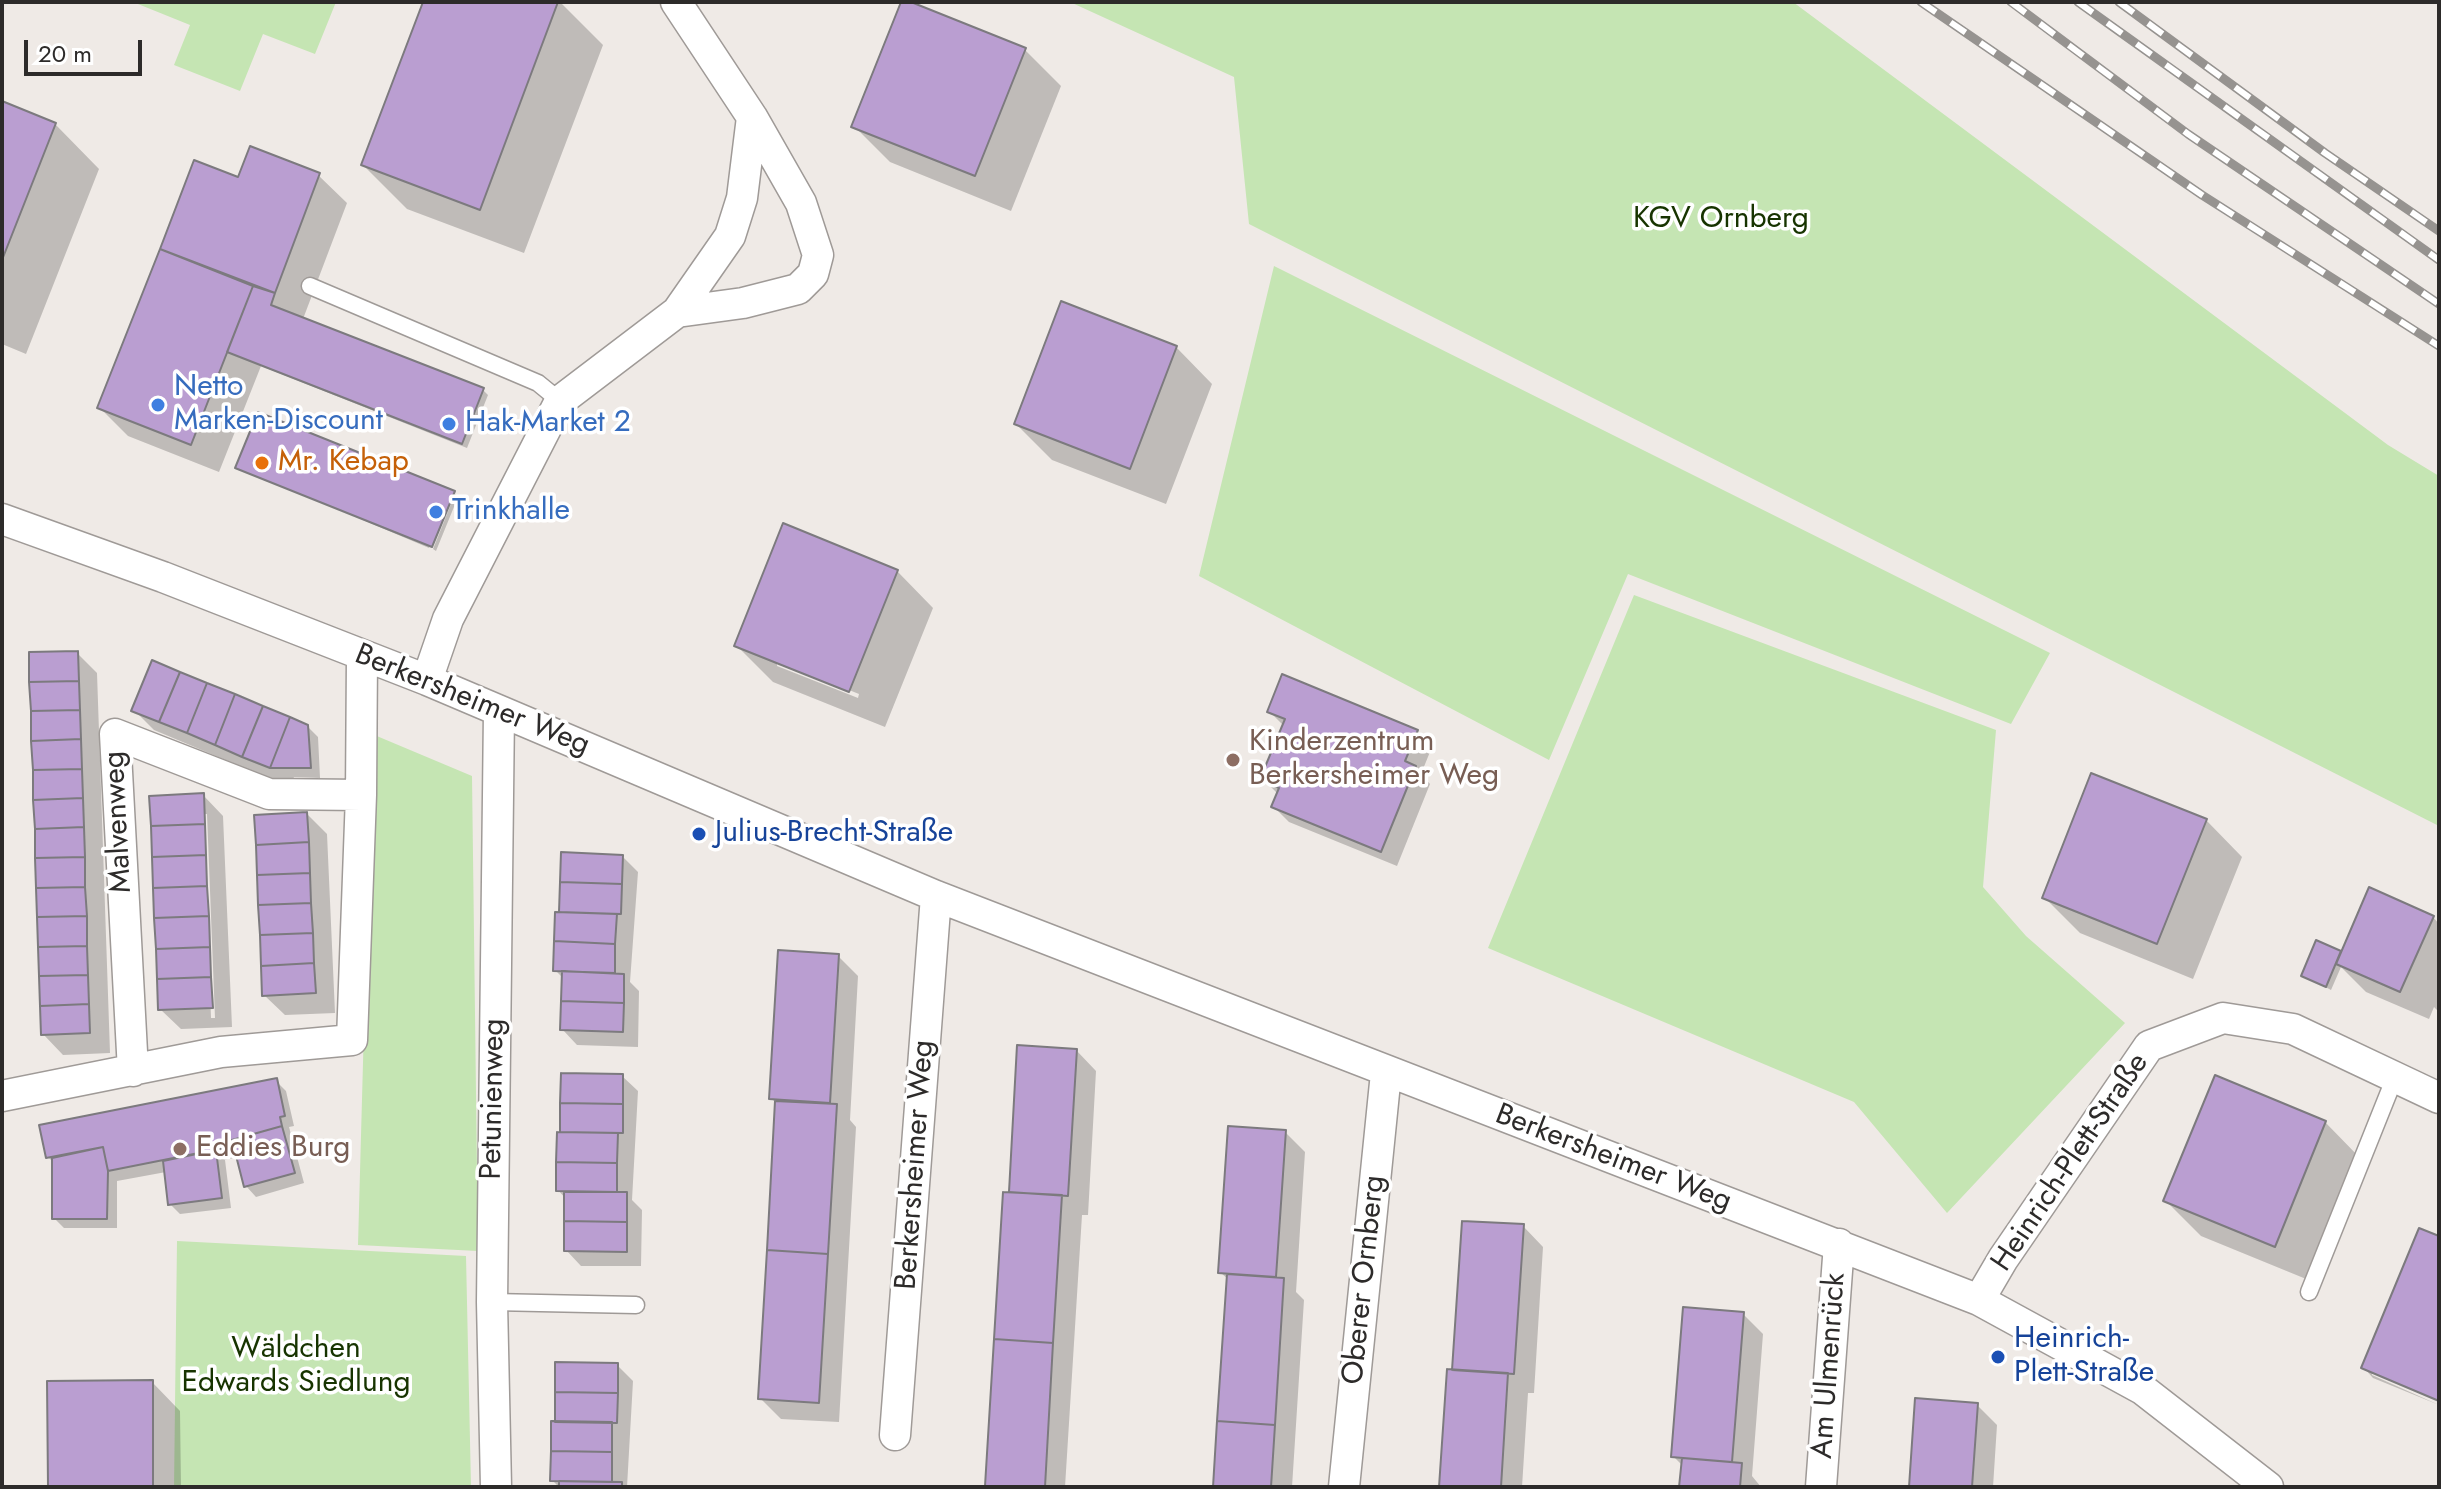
<!DOCTYPE html>
<html>
<head>
<meta charset="utf-8">
<style>
	body { margin:0 }
	#map { position:relative; width:2441px; height:1489px; overflow:hidden; background:#efeae6; font-family:Jost,sans-serif }
	canvas { display:block }
	.frame { position:absolute; inset:0; border:4px solid #2d2b2a; pointer-events:none }
	.scale { position:absolute; left:24px; top:40px; width:118px; height:36px; box-sizing:border-box; border:4px solid #2d2b2a; border-top:0; padding-left:10px; font-size:24px; line-height:28px; white-space:nowrap; color:#2d2b2a; -webkit-text-stroke:6px #fff; paint-order:stroke }
</style>
</head>
<body>
<div id="map">
<canvas width="2441" height="1489"></canvas>
<div class="frame"></div>
<div class="scale">20 m</div>
</div>
<script>
const ctx = document.querySelector('canvas').getContext('2d');
ctx.lineJoin = 'round';
function fillPath(path, color) {
  ctx.fillStyle = color;
  ctx.fill(path, 'evenodd');
}
function poly(rows) {
  const path = new Path2D();
  for (const r of rows) {
    path.moveTo(r[0], r[1]);
    for (let i = 2; i < r.length; i += 2) path.lineTo(r[i], r[i + 1]);
  }
  return path;
}
function trace(path, color, width, dash) {
  ctx.strokeStyle = color;
  ctx.lineWidth = width;
  ctx.lineCap = dash ? 'butt' : 'round';
  ctx.setLineDash(dash || []);
  ctx.stroke(path);
}
function drawText(font, color, halo, rows, align = 'center') {
  ctx.font = font + ' Jost,sans-serif';
  ctx.lineWidth = 7;
  ctx.setLineDash([]);
  ctx.textBaseline = 'middle';
  ctx.strokeStyle = halo;
  ctx.fillStyle = color;
  for (const [text, x, y, turn = 0] of rows) {
    ctx.save();
    ctx.translate(x, y);
    ctx.rotate((+turn || 0) * Math.PI / 180);
    ctx.textAlign = isNaN(turn) ? turn : align;
    if (halo) ctx.strokeText(text, 0, 0);
    ctx.fillText(text, 0, 0);
    ctx.restore();
  }
}
fillPath(poly([
	[133,2,336,2,315,54,263,34,240,91,174,65,190,25],
	[1070,2,1793,2,2388,445,2439,476,2439,826,1249,224,1234,77],
	[1274,266,2050,653,2011,724,1628,574,1549,760,1199,576],
	[1634,595,1996,730,1983,887,2026,936,2125,1023,1947,1213,1854,1102,1488,948],
	[372,734,472,776,478,1251,358,1245],
	[177,1241,466,1256,471,1487,174,1487]
]), '#c5e5b3');
fillPath(poly([
	[425,2,560,2,603,45,524,253,407,209,363,165],
	[903,2,1025,50,1061,86,1011,211,890,162,854,126],
	[2,103,55,124,99,169,26,354,2,344],
	[195,162,240,179,318,175,347,203,303,319,483,390,488,395,467,448,261,366,219,472,128,436,100,408],
	[1176,347,1212,384,1166,504,1052,460,1016,424],
	[238,467,452,492,429,548],
	[455,494,458,497,436,551,433,549],
	[897,571,933,608,885,727,773,682,737,646],
	[777,661,859,694,858,698,777,666],
	[77,653,97,673,110,1053,63,1055,43,1034],
	[134,710,307,726,318,737,320,778,294,777,290,787,154,730],
	[1269,711,1417,731,1432,747,1421,774,1430,784,1397,866,1289,822,1274,807,1279,795,1263,779,1284,726],
	[203,795,223,816,232,1027,181,1029,160,1009],
	[203,814,207,814,215,1018,211,1018],
	[307,814,327,834,335,1013,285,1015,264,995],
	[2206,820,2242,857,2193,979,2080,933,2044,897],
	[563,854,623,857,638,872,630,982,639,991,638,1047,577,1045,562,1029,564,979,555,970],
	[2433,917,2439,924,2439,1012,2434,1007,2429,1019,2366,992,2341,967,2331,990,2303,975,2317,943,2342,954],
	[838,956,858,976,850,1120,856,1127,839,1422,781,1419,760,1398,777,1104,771,1098],
	[1019,1047,1076,1050,1096,1071,1088,1215,1082,1215,1065,1487,987,1485],
	[563,1075,622,1076,638,1091,632,1200,642,1210,641,1266,581,1266,566,1250,566,1199,558,1190],
	[276,1081,286,1091,294,1126,289,1127,304,1183,256,1197,246,1186,238,1157,225,1160,231,1208,180,1214,170,1204,166,1172,117,1181,117,1228,64,1228,54,1218,54,1163,48,1157],
	[2325,1122,2361,1159,2311,1281,2201,1236,2165,1200],
	[1285,1132,1305,1152,1296,1292,1304,1300,1292,1487,1215,1487,1229,1280,1220,1272],
	[1523,1226,1543,1247,1534,1393,1528,1393,1522,1487,1441,1487],
	[2439,1238,2439,1399,2372,1371,2372,1375,2439,1405,2373,1378,2363,1367],
	[1743,1314,1763,1334,1752,1476,1761,1487,1681,1487,1683,1466,1673,1456],
	[557,1364,617,1365,633,1381,627,1487,559,1487,552,1480],
	[152,1382,180,1411,181,1487,50,1487],
	[1977,1405,1997,1425,1993,1487,1911,1487]
]), '#0003');
const building = poly([
	[423,2,558,2,480,210,361,165,423,2],
	[901,2,911,2,1026,48,975,176,851,127,901,2],
	[2,101,56,123,2,260,2,101],
	[250,146,320,173,275,293,160,249,194,160,238,177,250,146],
	[160,249,253,286,191,445,97,408,160,249],
	[253,286,275,293,271,305,484,388,462,444,227,352,253,286],
	[1061,301,1177,346,1130,469,1014,424,1061,301],
	[258,412,455,491,432,547,235,468,258,412],
	[783,523,898,570,849,692,734,646,783,523],
	[78,651,79,681,29,682,29,652,78,651],
	[152,660,180,672,159,722,131,711,152,660],
	[180,672,207,683,187,733,159,722,180,672],
	[1282,674,1418,730,1405,761,1416,766,1381,852,1271,807,1279,788,1260,779,1285,719,1267,712,1282,674],
	[79,681,80,710,31,711,29,682,79,681],
	[207,683,235,694,215,745,187,733,207,683],
	[235,694,263,706,242,757,215,745,235,694],
	[263,706,290,717,270,768,242,757,263,706],
	[80,710,81,739,31,741,31,711,80,710],
	[290,717,308,725,311,768,270,768,290,717],
	[81,739,82,769,33,770,31,741,81,739],
	[82,769,83,798,33,800,33,770,82,769],
	[2091,773,2207,819,2157,944,2042,898,2091,773],
	[204,793,205,824,151,826,149,796,204,793],
	[83,798,84,827,35,829,33,800,83,798],
	[307,812,309,842,256,845,254,815,307,812],
	[205,824,206,855,152,857,151,826,205,824],
	[84,827,85,857,35,858,35,829,84,827],
	[309,842,310,873,257,875,256,845,309,842],
	[561,852,623,855,622,884,560,882,561,852],
	[206,855,207,886,153,888,152,857,206,855],
	[85,857,85,887,36,888,35,858,85,857],
	[310,873,311,903,258,905,257,875,310,873],
	[560,882,622,884,621,914,559,912,560,882],
	[207,886,209,916,154,918,153,888,207,886],
	[85,887,87,916,37,917,36,888,85,887],
	[2369,887,2434,916,2400,992,2336,964,2369,887],
	[311,903,313,933,260,935,258,905,311,903],
	[555,912,617,914,615,944,554,941,555,912],
	[87,916,87,946,38,947,37,917,87,916],
	[209,916,210,947,156,949,154,918,209,916],
	[313,933,314,963,261,966,260,935,313,933],
	[2316,940,2341,951,2326,987,2301,976,2316,940],
	[554,941,615,944,615,973,553,971,554,941],
	[87,946,88,975,39,976,38,947,87,946],
	[210,947,211,977,157,979,156,949,210,947],
	[778,950,839,954,830,1103,769,1099,778,950],
	[314,963,316,993,262,996,261,966,314,963],
	[562,971,624,974,624,1003,561,1001,562,971],
	[88,975,89,1004,40,1006,39,976,88,975],
	[211,977,213,1008,158,1010,157,979,211,977],
	[561,1001,624,1003,623,1032,560,1030,561,1001],
	[89,1004,90,1033,41,1035,40,1006,89,1004],
	[1017,1045,1077,1049,1068,1196,1009,1192,1017,1045],
	[561,1073,623,1074,623,1104,560,1103,561,1073],
	[2215,1075,2326,1121,2275,1247,2163,1201,2215,1075],
	[277,1078,285,1116,280,1117,282,1126,232,1140,234,1146,108,1171,103,1147,46,1158,39,1125,277,1078],
	[775,1101,837,1104,828,1254,767,1250,775,1101],
	[560,1103,623,1104,623,1133,560,1132,560,1103],
	[282,1126,295,1173,244,1187,232,1140,282,1126],
	[1228,1126,1286,1130,1276,1277,1218,1273,1228,1126],
	[557,1132,618,1133,617,1163,556,1162,557,1132],
	[103,1147,108,1171,107,1219,52,1219,52,1158,103,1147],
	[216,1150,222,1198,168,1205,163,1161,216,1150],
	[556,1162,617,1163,617,1192,556,1191,556,1162],
	[564,1192,627,1192,627,1222,564,1221,564,1192],
	[1003,1192,1062,1195,1053,1343,994,1339,1003,1192],
	[564,1221,627,1222,627,1252,564,1251,564,1221],
	[1462,1221,1524,1224,1514,1374,1452,1370,1462,1221],
	[2419,1228,2439,1236,2439,1401,2361,1368,2419,1228],
	[767,1250,828,1254,819,1403,758,1399,767,1250],
	[1227,1274,1284,1278,1275,1425,1217,1421,1227,1274],
	[1683,1307,1744,1312,1732,1462,1671,1457,1683,1307],
	[994,1339,1053,1343,1045,1487,985,1486,994,1339],
	[555,1362,618,1363,618,1393,555,1392,555,1362],
	[1447,1369,1508,1373,1501,1487,1439,1487,1447,1369],
	[153,1380,153,1487,48,1487,47,1381,153,1380],
	[555,1392,618,1393,617,1423,555,1422,555,1392],
	[1915,1398,1978,1403,1972,1487,1909,1487,1915,1398],
	[551,1421,612,1422,612,1452,551,1451,551,1421],
	[1217,1421,1275,1425,1271,1487,1213,1487,1217,1421],
	[551,1451,612,1452,612,1482,550,1481,551,1451],
	[1682,1458,1742,1463,1740,1487,1679,1487,1682,1458],
	[559,1481,622,1482,622,1487,559,1487,559,1481]
]);
fillPath(building, '#ba9ed1');
trace(building, '#7c7a7e', 2);
const service = poly([
	[310,286,538,383,560,401],
	[2309,1292,2395,1077],
	[492,1302,636,1305]
]);
const minor = poly([
	[676,2,752,117,742,198,730,236,677,312],
	[2,519,163,577,427,680,936,896,1979,1300,2142,1389,2268,1487],
	[427,680,448,619,560,401,677,312,743,303,798,289,813,274,818,255,801,203,752,117],
	[133,1071,115,734,269,794,361,795],
	[2,1096,221,1052,352,1040,361,795,362,656],
	[1979,1300,2003,1259,2149,1046,2223,1018,2293,1029,2439,1098],
	[895,1435,936,896],
	[496,1487,492,1302,499,711],
	[1344,1487,1386,1073],
	[1821,1487,1839,1244]
]);
trace(service, '#9f9a97', 19);
trace(minor, '#9f9a97', 33);
trace(service, '#fff', 16);
trace(minor, '#fff', 30);
const rail = poly([
	[1921,2,2202,195,2439,346],
	[2011,2,2188,134,2439,304],
	[2078,2,2439,260],
	[2119,2,2325,153,2439,231]
]);
trace(rail, '#969390', 9);
trace(rail, '#fff', 6, [18]);
for (const [x, y, r, color] of [
	[158,405,8,"#3f7fe0"],
	[449,424,8,"#3f7fe0"],
	[262,463,8,"#e8710a"],
	[436,512,8,"#3f7fe0"],
	[1233,760,8,"#8d6e63"],
	[699,834,8,"#1a4fb4"],
	[180,1149,8,"#8d6e63"],
	[1998,1357,8,"#1a4fb4"]
]) {
  const dot = new Path2D();
  dot.arc(x, y, r, 0, 2 * Math.PI);
  ctx.fillStyle = color;
  ctx.fill(dot);
  trace(dot, '#fff', 3);
}
drawText('30px', '#173400', '#fff', [
	["KGV Ornberg",1721,220],
	["Wäldchen",296,1350],
	["Edwards Siedlung",296,1384]
]);
drawText('30px', '#366cbe', '#fff', [
	["Netto",174,388],
	["Marken-Discount",174,422],
	["Hak-Market 2",465,424],
	["Trinkhalle",452,512]
], 'left');
drawText('30px', '#c56008', '#fff', [
	["Mr. Kebap",278,463]
], 'left');
drawText('30px', '#2d2b2a', '#fff', [
	["Berkersheimer Weg",472,701,22],
	["Malvenweg",119,822,-93],
	["Petunienweg",494,1099,-89],
	["Berkersheimer Weg",1613,1159,21],
	["Heinrich-Plett-Straße",2071,1163,-56],
	["Berkersheimer Weg",916,1165,-86],
	["Oberer Ornberg",1365,1280,-84],
	["Am Ulmenrück",1830,1366,-86]
]);
drawText('30px', '#785e54', '#fff', [
	["Kinderzentrum",1249,743],
	["Berkersheimer Weg",1249,777],
	["Eddies Burg",196,1149]
], 'left');
drawText('30px', '#164399', '#fff', [
	["Julius-Brecht-Straße",715,834],
	["Heinrich-",2014,1340],
	["Plett-Straße",2014,1374]
], 'left');
</script>
</body>
</html>
